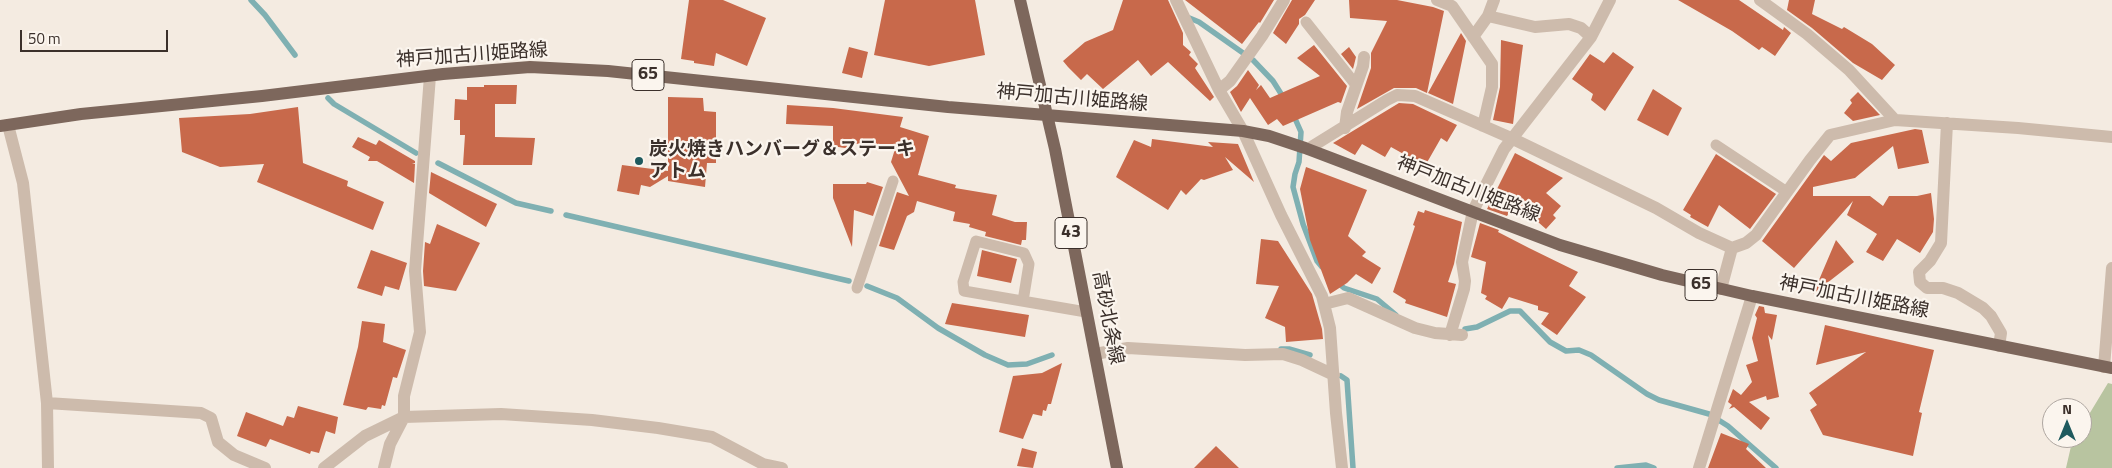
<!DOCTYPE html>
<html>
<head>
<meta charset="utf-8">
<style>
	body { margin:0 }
	#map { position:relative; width:2112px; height:468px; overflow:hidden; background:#f4ebe1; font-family:"Titillium Web",sans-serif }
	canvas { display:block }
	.north { position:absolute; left:2042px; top:398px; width:50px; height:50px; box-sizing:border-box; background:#fbf5ee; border:1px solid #aea6a0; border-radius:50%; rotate:0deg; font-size:14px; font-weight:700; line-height:20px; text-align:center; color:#3b302b }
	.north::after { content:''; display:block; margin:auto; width:18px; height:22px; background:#1f5a5e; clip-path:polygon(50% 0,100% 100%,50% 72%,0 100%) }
	.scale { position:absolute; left:20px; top:30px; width:148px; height:22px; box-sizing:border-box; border:2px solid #3b302b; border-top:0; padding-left:6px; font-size:15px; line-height:18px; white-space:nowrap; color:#3b302b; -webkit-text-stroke:4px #fbf5ee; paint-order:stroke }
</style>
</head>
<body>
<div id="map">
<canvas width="2112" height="468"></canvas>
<div class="north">N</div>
<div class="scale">50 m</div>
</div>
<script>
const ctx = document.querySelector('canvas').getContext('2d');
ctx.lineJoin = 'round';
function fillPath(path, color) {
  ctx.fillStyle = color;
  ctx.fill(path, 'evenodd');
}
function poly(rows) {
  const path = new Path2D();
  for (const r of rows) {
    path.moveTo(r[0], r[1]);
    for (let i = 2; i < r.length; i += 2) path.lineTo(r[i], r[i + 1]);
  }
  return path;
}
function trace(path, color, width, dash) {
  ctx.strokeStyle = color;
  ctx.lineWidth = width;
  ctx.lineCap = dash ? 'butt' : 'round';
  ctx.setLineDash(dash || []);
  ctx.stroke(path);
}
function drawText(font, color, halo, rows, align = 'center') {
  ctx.font = font + ' "Titillium Web","Noto Sans JP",sans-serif';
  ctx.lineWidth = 4.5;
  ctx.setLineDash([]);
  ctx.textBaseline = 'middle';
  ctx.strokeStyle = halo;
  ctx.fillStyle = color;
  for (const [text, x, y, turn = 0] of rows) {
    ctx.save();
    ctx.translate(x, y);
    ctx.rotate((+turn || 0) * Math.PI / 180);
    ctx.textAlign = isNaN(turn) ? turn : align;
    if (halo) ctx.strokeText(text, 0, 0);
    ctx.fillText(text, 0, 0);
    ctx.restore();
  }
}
fillPath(poly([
	[2108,383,2112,384,2112,468,2066,468,2072,442,2075,438,2082,438,2082,426]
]), '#b8c4a0');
trace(poly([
	[251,0,265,15,295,55],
	[1187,17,1199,22,1253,60,1273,81,1285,100],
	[328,98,334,104,416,153],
	[1293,114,1301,132,1299,162,1295,174,1293,187,1303,224,1317,261,1322,267],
	[438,163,516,203,551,211],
	[566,215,849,281],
	[1337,282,1344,288,1377,299,1396,315],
	[867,286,897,298,938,328,985,355,1008,365,1027,364,1052,355],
	[1465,329,1477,327,1510,311,1520,311,1550,342,1566,351,1579,350,1591,355,1647,394,1659,400,1709,414,1728,426,1776,468],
	[1281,349,1289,349,1310,355],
	[1341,376,1347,380,1353,468],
	[1617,468,1646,465,1654,468]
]), '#7fb0b2', 5.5);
fillPath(poly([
	[689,0,723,0,766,18,747,66,716,53,714,66,694,63,694,61,681,59],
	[885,0,975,0,985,55,929,66,874,55],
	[1123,0,1168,0,1183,33,1183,45,1191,52,1189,55,1198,64,1195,68,1214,97,1210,101,1168,62,1151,76,1138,60,1103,89,1087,74,1081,80,1068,67,1063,61,1085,42,1113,30],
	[1185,0,1274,0,1260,23,1259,22,1242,44],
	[1292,0,1315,0,1305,15,1299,19,1299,24,1286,44,1273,33],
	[1349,0,1397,0,1433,7,1444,11,1427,93,1416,88,1394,88,1357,109,1371,68,1371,53,1387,21,1350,18],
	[1678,0,1739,0,1783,30,1784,27,1791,33,1775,56,1762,47,1759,50,1732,31],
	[1789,0,1815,0,1812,14,1842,29,1844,27,1872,44,1895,65,1882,80,1853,63,1812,28,1787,10],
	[1461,33,1466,41,1453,104,1428,93],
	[1501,40,1523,45,1513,124,1493,120,1500,87],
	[1314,45,1347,86,1341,103,1338,102,1283,126,1277,119,1268,125,1250,98,1241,112,1230,92,1237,86,1248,70,1259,85,1256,90,1261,85,1270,98,1320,76,1297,58],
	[849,47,868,52,862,78,842,73],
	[1349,47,1356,57,1353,69,1341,54],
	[1613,52,1634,67,1605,111,1591,100,1593,94,1572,79,1590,54,1604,63],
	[484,85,517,85,516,104,495,104,495,137,535,138,532,165,463,165,465,135,460,135,460,120,454,120,455,99,467,100,467,87,484,87],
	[1653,89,1682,108,1668,136,1637,120],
	[1858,92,1880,115,1853,121,1844,113,1852,103,1850,100],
	[668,97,703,98,704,111,716,112,716,163,707,163,705,187,668,181,668,176,650,187,641,185,639,195,617,191,622,165,668,171],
	[1399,103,1413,104,1457,125,1447,142,1441,138,1425,166,1391,147,1385,157,1362,144,1355,155,1333,143],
	[787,105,833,108,903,117,900,127,929,136,918,175,956,185,955,188,997,195,992,215,1015,222,1027,222,1026,240,1022,240,1021,245,985,236,986,232,969,227,970,224,953,221,955,212,917,201,914,212,907,216,894,250,879,246,897,192,909,196,891,162,895,149,851,143,850,149,833,146,833,126,786,124],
	[298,107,303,163,348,181,347,186,384,202,373,230,257,182,264,164,220,167,182,152,179,118,250,114],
	[1915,129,1922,130,1929,163,1898,169,1893,146,1855,178,1813,187,1813,196,1870,196,1883,206,1889,196,1917,196,1931,193,1934,219,1933,232,1920,253,1897,239,1883,261,1866,252,1877,234,1847,215,1853,201,1794,268,1762,241,1824,155,1831,161,1851,143],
	[358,137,376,145,379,140,415,161,415,163,412,163,415,164,414,183,377,161,368,161,370,157,352,147],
	[1152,139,1213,147,1208,142,1238,144,1254,182,1225,157,1233,170,1204,180,1201,179,1186,195,1181,190,1168,210,1116,177,1134,140,1151,147],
	[1515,153,1563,178,1546,193,1561,206,1553,215,1556,218,1546,229,1515,202,1507,216,1487,209],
	[1716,154,1776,194,1750,229,1719,205,1708,227,1690,217,1691,215,1683,210],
	[1306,167,1367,190,1348,236,1366,252,1362,256,1381,268,1372,284,1356,274,1347,283,1330,294,1310,240,1300,189],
	[431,172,497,204,486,227,429,193],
	[867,182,883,187,873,216,854,210,852,247,833,198,833,184,866,184],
	[1425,210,1462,222,1454,264,1448,282,1456,284,1447,317,1405,303,1406,300,1393,292,1415,226,1413,225,1418,211,1424,213],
	[1480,223,1499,230,1498,232,1529,248,1578,272,1569,286,1586,297,1557,335,1541,324,1549,313,1538,310,1538,306,1509,297,1502,309,1485,299,1487,296,1481,293,1486,262,1471,257],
	[437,224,480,243,456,291,424,286,423,271,425,242,430,244],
	[1261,239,1278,241,1312,294,1322,329,1323,339,1286,342,1285,327,1265,318,1279,286,1256,284],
	[1836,240,1854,262,1813,294],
	[371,250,407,263,399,290,385,286,382,296,357,288],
	[982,250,1017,259,1011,283,977,276],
	[952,303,1029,315,1025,337,945,324],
	[1759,306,1764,307,1765,313,1777,315,1772,340,1768,335,1779,397,1767,400,1766,396,1749,402,1770,418,1761,430,1734,407,1729,409,1732,405,1728,402,1733,389,1741,395,1752,382,1746,365,1758,361,1752,338,1757,318,1755,315],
	[362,321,385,324,383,342,406,350,397,378,393,377,385,406,382,405,381,409,368,407,366,410,343,405,358,347],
	[1825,325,1934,350,1919,412,1922,413,1913,456,1823,435,1810,410,1817,405,1809,393,1866,352,1816,365],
	[1062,363,1051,404,1048,404,1046,411,1043,410,1042,416,1033,414,1023,439,999,432,1013,376,1042,373],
	[298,406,338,417,335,434,326,431,319,453,311,451,310,454,270,439,266,447,237,436,246,412,283,426,287,416,294,418],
	[1721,433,1749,444,1746,449,1766,468,1708,468],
	[1216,446,1239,468,1194,468],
	[1022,448,1037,452,1033,468,1017,466]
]), '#c8694b');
trace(poly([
	[1306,22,1356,85],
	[1716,145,1787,192],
	[857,288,893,181],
	[1023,301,1029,264,1024,253,976,241,963,282,964,291,1086,312]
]), '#cdbbac', 11);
trace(poly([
	[1176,0,1219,90,1243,131,1281,215,1322,296,1330,328,1336,413,1342,468],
	[1437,0,1452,6,1492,64,1492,87,1483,126],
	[1760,0,1807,34,1849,70,1895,120],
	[1488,16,1494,0],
	[1473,37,1488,16,1535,27,1569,24,1581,28,1591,37],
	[1219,90,1230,81,1262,36,1284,0],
	[1947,123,1941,243,1930,261,1919,272,1920,282,1927,288,1943,288,1958,293,1983,308,1991,316,2001,333,1999,346],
	[8,125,23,183,47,403,48,468],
	[1345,128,1347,112,1363,66,1364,57],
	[1308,149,1387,100,1397,95,1415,96,1511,138,1656,208,1699,233,1732,248],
	[1721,289,1732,248,1746,243,1756,235,1810,160,1830,135,1895,120,2018,128,2112,137],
	[1324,304,1348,298,1415,328,1435,333,1462,335],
	[1450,335,1464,289,1465,281,1462,262,1473,211,1504,149,1591,37,1610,0],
	[1095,354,1128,348,1245,355,1283,354,1302,360,1334,375],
	[2104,367,2112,268],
	[47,403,201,413,211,418,218,442,234,455,265,468],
	[324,468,365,436,404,417,501,414,592,420,658,428,712,437,763,464,782,468],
	[384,468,390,444,404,417,404,396,420,332,415,271,430,76],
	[1699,468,1752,296]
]), '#cdbbac', 12);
trace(poly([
	[1020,0,1055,149,1117,468],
	[0,126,81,114,262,96,443,74,530,67,608,71,948,107,1243,131,1269,136,1305,148,1560,245,1662,275,1752,296,2112,368]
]), '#7d675c', 12);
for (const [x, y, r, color] of [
	[639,161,5,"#1f5a5e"]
]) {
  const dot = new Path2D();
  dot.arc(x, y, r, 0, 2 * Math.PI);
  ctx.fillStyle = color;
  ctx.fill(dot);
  trace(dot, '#fbf5ee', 2);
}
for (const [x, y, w] of [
	[648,75,32],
	[1071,233,32],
	[1701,285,32]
]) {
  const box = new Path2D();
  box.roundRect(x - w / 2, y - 15.5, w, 31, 4);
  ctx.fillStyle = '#fbf5ee';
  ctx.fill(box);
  trace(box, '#3b302b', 1);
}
drawText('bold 18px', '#3b302b', null, [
	["65",648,75],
	["43",1071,233],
	["65",1701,285]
]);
drawText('19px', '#3b302b', '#fbf5ee', [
	["神戸加古川姫路線",472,56,-4],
	["神戸加古川姫路線",1072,99,5],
	["神戸加古川姫路線",1468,190,21],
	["神戸加古川姫路線",1854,298,11],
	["高砂北条線",1107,318,79]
]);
drawText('bold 19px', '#3b302b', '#fbf5ee', [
	["炭火焼きハンバーグ＆ステーキ",649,150],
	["アトム",649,172]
], 'left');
</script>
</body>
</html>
